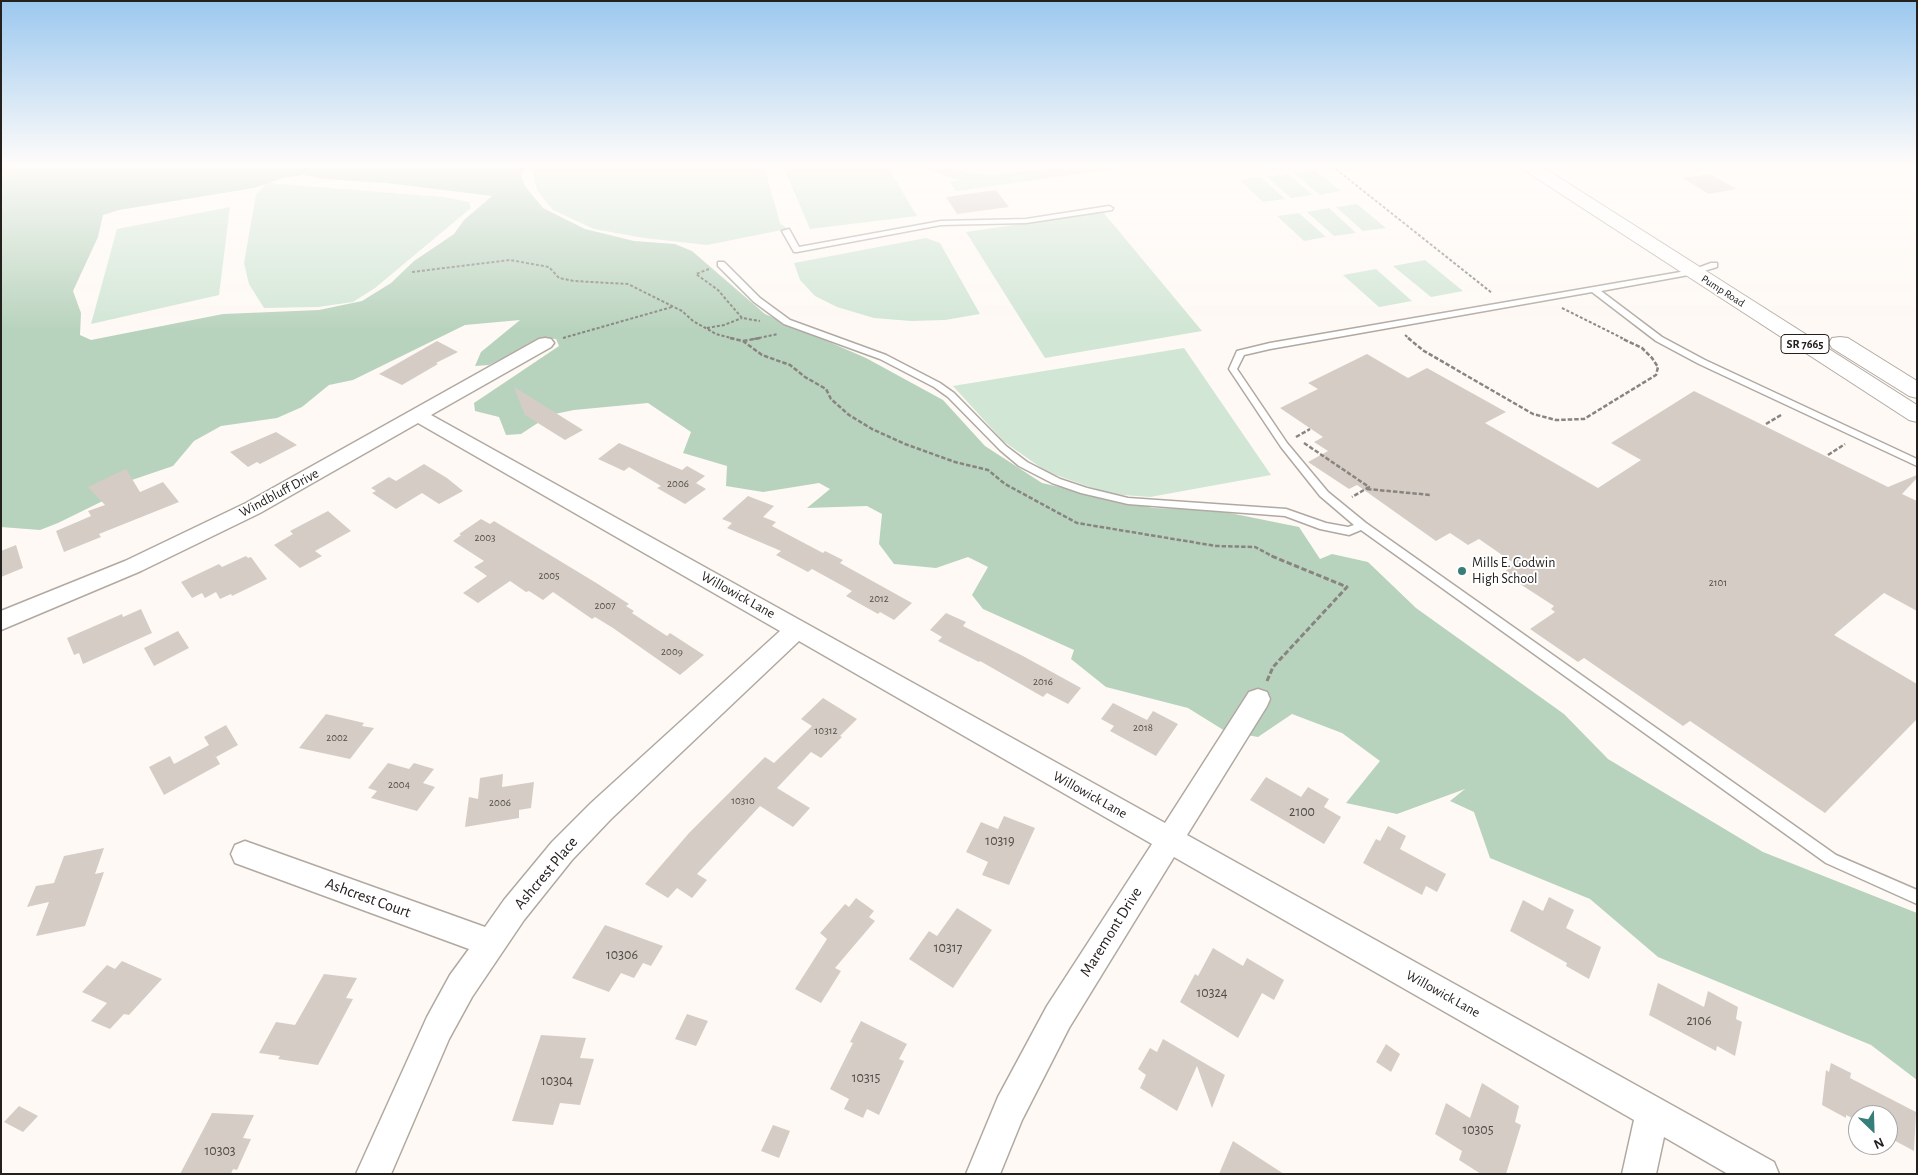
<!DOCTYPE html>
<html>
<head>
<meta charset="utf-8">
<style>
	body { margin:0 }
	#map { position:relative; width:1918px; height:1175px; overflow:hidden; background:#fef9f4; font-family:"Alegreya Sans",sans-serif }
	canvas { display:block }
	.frame { position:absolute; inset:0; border:2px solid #23201d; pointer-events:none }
	.north { position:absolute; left:1848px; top:1105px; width:50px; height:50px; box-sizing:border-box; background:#fff; border:1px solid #a7a6a5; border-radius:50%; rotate:156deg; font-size:14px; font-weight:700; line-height:20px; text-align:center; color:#23201d }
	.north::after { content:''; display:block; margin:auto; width:18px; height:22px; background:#367e78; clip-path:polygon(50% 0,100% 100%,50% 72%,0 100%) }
</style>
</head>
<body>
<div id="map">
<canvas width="1918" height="1175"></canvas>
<div class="frame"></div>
<div class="north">N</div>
</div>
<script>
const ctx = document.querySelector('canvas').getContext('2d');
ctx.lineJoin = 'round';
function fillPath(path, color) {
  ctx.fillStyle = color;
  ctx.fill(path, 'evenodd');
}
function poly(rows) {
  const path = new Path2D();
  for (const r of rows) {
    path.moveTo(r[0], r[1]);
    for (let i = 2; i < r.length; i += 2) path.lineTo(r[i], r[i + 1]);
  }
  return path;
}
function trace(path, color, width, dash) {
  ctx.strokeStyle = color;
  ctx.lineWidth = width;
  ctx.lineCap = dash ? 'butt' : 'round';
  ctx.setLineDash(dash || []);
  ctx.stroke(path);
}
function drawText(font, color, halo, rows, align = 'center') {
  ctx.font = font + ' "Alegreya Sans",sans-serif';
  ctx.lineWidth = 4;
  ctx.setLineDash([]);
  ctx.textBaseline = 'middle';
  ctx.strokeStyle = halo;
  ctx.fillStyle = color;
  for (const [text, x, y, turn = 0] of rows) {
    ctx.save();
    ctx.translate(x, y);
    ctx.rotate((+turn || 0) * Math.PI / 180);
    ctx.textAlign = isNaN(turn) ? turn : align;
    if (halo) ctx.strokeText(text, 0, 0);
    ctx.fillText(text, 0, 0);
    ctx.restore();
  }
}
fillPath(poly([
	[531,166,764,166,780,223,787,229,707,245,644,238,594,229,553,210,537,190],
	[783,166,887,166,917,216,810,229],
	[923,166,945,166,971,173,992,175,1068,166,1135,166,956,191,950,182,959,180,931,171],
	[1315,170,1341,191,1320,195,1294,173],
	[1288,174,1313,195,1291,198,1267,177],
	[1261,177,1285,199,1263,202,1240,180],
	[267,183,444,197,469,202,471,208,375,288,353,302,318,307,264,308,249,284,244,263,256,194],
	[1357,204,1386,228,1363,231,1336,207],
	[230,207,219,295,91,324,117,229],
	[1329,208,1356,233,1334,236,1307,212],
	[1103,212,1202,331,1045,358,966,232],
	[1299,213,1326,237,1304,241,1277,216],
	[926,238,940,243,980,314,945,320,911,321,874,318,837,307,815,296,800,280,794,263],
	[1425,260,1463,291,1431,297,1393,266],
	[1376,269,1412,301,1379,307,1343,275],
	[1184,348,1271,475,1150,497,1110,494,1047,472,1003,441,953,386]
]), '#d1e6d5');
fillPath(poly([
	[1,166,526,166,521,176,525,186,543,208,585,229,634,241,675,244,692,251,765,314,866,358,943,400,985,446,1042,483,1153,508,1215,510,1299,527,1320,559,1332,554,1368,562,1416,608,1564,714,1608,759,1763,852,1917,913,1917,1080,1871,1045,1658,957,1590,899,1490,858,1474,812,1450,801,1465,789,1397,814,1346,803,1380,761,1342,733,1292,714,1258,737,1225,731,1188,708,1106,687,1071,659,1074,650,983,609,972,595,988,567,968,557,936,568,894,564,879,544,882,514,867,506,807,508,830,489,819,483,763,492,726,486,727,466,683,453,691,432,648,403,574,410,550,415,521,434,506,435,499,417,475,411,474,403,559,346,556,339,543,338,489,365,475,366,481,352,520,320,465,325,353,380,329,385,302,407,277,418,221,426,194,441,173,466,129,481,113,496,58,523,40,530,1,527],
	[303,175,325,179,387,183,492,196,464,220,454,234,414,261,391,283,362,301,319,310,223,314,91,340,80,335,81,313,73,291,98,237,103,215,119,210,254,188,283,178]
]), '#b8d3bd');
fillPath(poly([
	[1710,174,1737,189,1709,194,1682,178],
	[996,190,1009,207,957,214,946,197],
	[437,341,458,352,436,363,438,364,402,385,379,374],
	[1367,354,1408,378,1427,368,1506,412,1485,423,1598,488,1641,460,1611,443,1694,391,1888,487,1917,475,1917,478,1902,494,1917,501,1917,611,1884,593,1834,635,1917,684,1917,719,1825,813,1690,721,1683,726,1584,658,1578,662,1530,629,1555,612,1551,609,1554,606,1503,573,1515,564,1479,539,1468,545,1450,533,1436,541,1357,485,1349,489,1308,462,1328,451,1314,442,1323,437,1280,408,1318,389,1308,383],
	[514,387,583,430,565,440,525,415],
	[276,432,297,445,260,464,257,462,248,467,230,452],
	[619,443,682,470,687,466,705,476,696,483,706,489,685,504,657,488,661,486,629,467,624,471,598,459],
	[424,464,447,478,463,491,439,504,422,493,396,509,372,493,376,491,371,488,389,477,396,481],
	[126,469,140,492,163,482,179,502,99,534,101,537,64,552,56,531,91,516,88,511,105,505,88,487],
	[748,496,774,506,763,517,776,522,772,526,823,553,825,551,843,560,840,563,912,603,894,620,880,612,878,614,846,596,852,591,812,569,808,572,776,555,781,551,727,528,732,523,722,519],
	[328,511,351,531,315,551,322,556,300,568,274,545,293,534,290,531],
	[481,519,490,524,494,521,598,584,629,604,626,606,634,611,632,613,667,636,670,633,704,655,680,675,613,628,595,617,592,619,553,592,543,600,529,591,526,592,510,581,478,603,463,593,487,576,474,567,484,561,453,541,461,535,459,534],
	[16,545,23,568,1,577,1,551],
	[246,556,248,558,251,557,267,579,232,596,231,594,220,599,216,592,205,598,202,593,192,598,181,582,219,564,222,567],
	[141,609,152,633,83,664,79,653,74,655,67,638,122,614,123,617],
	[946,613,966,622,963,626,1023,656,1081,688,1068,704,1047,693,1043,697,980,661,979,662,938,641,942,637,930,630],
	[178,631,189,648,154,666,144,648],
	[823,698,857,719,840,736,842,737,821,758,811,752,777,788,810,808,793,827,760,806,697,874,707,880,692,898,677,888,668,898,645,884,689,833,765,757,774,763,812,726,801,719],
	[1113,703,1147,720,1153,711,1178,724,1156,756,1110,731,1114,726,1101,719],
	[326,714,364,723,362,726,374,728,350,759,299,748],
	[226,725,238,745,216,757,214,753,220,764,164,795,149,767,170,756,174,764,209,745,204,737],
	[388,763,409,769,414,763,434,769,423,783,435,787,417,811,371,798,377,791,368,788],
	[503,774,502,787,534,782,531,808,519,810,519,818,465,827,469,797,478,799,480,778],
	[1266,777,1301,797,1308,787,1329,799,1324,807,1341,817,1324,844,1250,800],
	[1004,816,1035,828,1009,885,982,875,988,862,966,852,981,822,998,829],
	[1388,826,1406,836,1400,849,1446,874,1437,892,1426,886,1422,895,1363,863,1376,839,1380,841],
	[104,848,95,874,104,872,85,926,36,936,49,902,27,907,36,886,54,883,64,856],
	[1549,897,1574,910,1566,928,1601,947,1589,979,1566,966,1567,963,1510,931,1523,900,1543,911],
	[856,898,874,911,869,917,875,921,835,968,841,971,821,1003,795,989,827,939,820,933,845,904,849,907],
	[957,908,992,930,953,988,909,959,929,931,937,936],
	[605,925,663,946,651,966,643,963,634,978,621,973,609,992,572,978],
	[1213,948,1243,966,1247,958,1284,980,1274,1000,1262,993,1238,1038,1180,1002,1195,974,1198,976],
	[122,961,162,979,129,1015,124,1014,110,1029,91,1021,107,1003,82,992,107,965,115,969],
	[324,974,357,978,346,998,353,999,318,1065,278,1059,280,1056,259,1053,276,1022,295,1025],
	[1658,983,1704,1007,1708,991,1738,1007,1736,1019,1742,1022,1735,1056,1717,1046,1716,1051,1649,1015],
	[687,1014,708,1021,696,1046,675,1039],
	[861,1021,907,1044,899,1059,904,1061,879,1115,867,1109,863,1118,844,1109,849,1099,830,1089,853,1043,850,1042],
	[541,1035,586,1038,580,1058,594,1059,580,1105,560,1103,553,1125,512,1121],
	[1163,1039,1225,1075,1212,1108,1197,1066,1177,1111,1140,1088,1146,1075,1138,1069,1150,1048,1157,1052],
	[1386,1044,1400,1054,1391,1072,1376,1062],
	[1831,1063,1851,1073,1850,1078,1916,1112,1914,1151,1888,1137,1888,1115,1858,1115,1858,1121,1846,1115,1846,1118,1822,1105,1826,1070,1829,1072],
	[1482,1083,1519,1106,1515,1122,1521,1125,1506,1174,1481,1174,1459,1160,1462,1151,1435,1134,1446,1103,1470,1118],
	[19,1106,38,1116,23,1132,4,1122],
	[212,1113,254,1115,243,1138,251,1139,237,1170,233,1169,231,1174,180,1174],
	[773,1125,790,1131,779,1158,761,1151],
	[1233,1141,1284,1174,1219,1174]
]), '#d5cdc5');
const service = poly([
	[1109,206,1113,208,1112,210,1026,223,941,225,797,252,794,252,782,231,789,229,799,247,941,221,1026,219,1109,206],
	[718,262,724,262,760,298,790,320,886,355,940,383,954,393,1006,446,1027,462,1060,479,1087,488,1128,498,1286,509,1326,523,1348,527,1354,525,1320,496,1281,447,1229,369,1237,351,1270,343,1692,270,1711,263,1717,263,1717,267,1694,274,1601,291,1662,337,1705,360,1917,459,1917,466,1699,364,1656,341,1592,292,1270,349,1244,355,1237,369,1287,443,1328,492,1366,523,1836,855,1917,890,1917,904,1826,863,1361,530,1349,535,1320,529,1285,516,1128,504,1081,493,1052,483,1019,466,1000,450,948,397,934,387,880,359,784,324,754,302,718,266,718,262]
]);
const minor = poly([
	[545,338,551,339,554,343,551,347,431,415,1165,823,1249,692,1258,689,1267,692,1270,699,1267,706,1187,835,1774,1162,1779,1174,1728,1174,1664,1137,1656,1174,1622,1174,1634,1120,1174,857,1069,1028,1022,1120,1000,1174,966,1174,998,1097,1047,1006,1152,844,799,641,611,819,572,860,524,920,472,997,449,1039,391,1174,356,1174,427,1017,450,975,469,949,235,863,231,854,235,845,245,841,485,927,504,900,552,842,591,803,780,631,418,423,260,513,141,571,1,630,1,611,125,561,246,503,539,339,545,338]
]);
const primary = poly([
	[1522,166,1541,166,1917,405,1917,422,1909,420,1524,170,1522,166],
	[1840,337,1848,338,1917,381,1917,398,1909,396,1832,348,1829,343,1832,338,1840,337]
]);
trace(service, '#b1a9a1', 3);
trace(minor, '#b1a9a1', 3);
trace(primary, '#b1a9a1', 2);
trace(poly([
	[1332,166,1492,293],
	[709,269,696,274,718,290,742,318,760,321],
	[412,272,510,260,549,267,559,278,574,281,628,284,682,311,693,321,716,334,735,339],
	[1562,308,1624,339],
	[707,328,724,325,742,318],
	[1405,335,1410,339],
	[563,338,672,307],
	[754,339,778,334]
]), '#888480', 2, [3, 2]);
trace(poly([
	[730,338,743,341,762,355,790,365,805,377,826,389,831,399,849,415,872,429,905,444,955,462,988,470,1005,484,1077,523,1216,546,1255,547,1272,556],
	[1408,338,1424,351,1533,414,1556,420,1584,419,1656,375,1658,367,1652,358,1642,348,1621,338],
	[743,341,760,338],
	[1766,424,1781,415],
	[1296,437,1310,429],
	[1304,443,1369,487,1352,497],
	[1828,455,1845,444],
	[1367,489,1431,495]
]), '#888480', 2.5, [4.5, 2]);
trace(poly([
	[1267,681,1273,667,1347,587,1269,555]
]), '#888480', 3, [5.5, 2.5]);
fillPath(service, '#fff');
fillPath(minor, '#fff');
fillPath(primary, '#fff');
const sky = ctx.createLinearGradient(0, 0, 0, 330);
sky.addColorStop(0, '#9bc8ef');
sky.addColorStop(0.5, '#fffcfa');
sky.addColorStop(1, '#fffcfa00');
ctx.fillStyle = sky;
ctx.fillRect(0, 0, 1918, 330);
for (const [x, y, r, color] of [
	[1462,571,5,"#367e78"]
]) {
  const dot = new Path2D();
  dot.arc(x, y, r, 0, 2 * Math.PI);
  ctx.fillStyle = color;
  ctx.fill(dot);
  trace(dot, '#fff', 2);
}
drawText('11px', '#23201d', '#fff', [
	["Pump Road",1723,291,33]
]);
drawText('11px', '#504b47', null, [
	["2006",678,484],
	["2003",485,538],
	["2005",549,576],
	["2101",1718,583],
	["2012",879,599],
	["2007",605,606],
	["2009",672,652],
	["2016",1043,682],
	["2018",1143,728],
	["10312",826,731],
	["2002",337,738],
	["2004",399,785],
	["10310",743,801],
	["2006",500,803]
]);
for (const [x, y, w] of [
	[1805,344,48]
]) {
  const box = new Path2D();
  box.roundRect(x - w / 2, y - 9.5, w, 19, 4);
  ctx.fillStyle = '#fff';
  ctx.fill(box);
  trace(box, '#23201d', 1);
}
drawText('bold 12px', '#23201d', null, [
	["SR 7665",1805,344]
]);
drawText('14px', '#23201d', '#fff', [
	["Windbluff Drive",279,493,-28],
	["Willowick Lane",738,595,29],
	["Willowick Lane",1090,795,29],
	["Willowick Lane",1443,994,29]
]);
drawText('14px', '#23201d', '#fff', [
	["Mills E. Godwin",1472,563],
	["High School",1472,579]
], 'left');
drawText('14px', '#504b47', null, [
	["2100",1302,812],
	["10319",1000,841],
	["10317",948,948],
	["10306",622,955],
	["10324",1212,993],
	["2106",1699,1021],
	["10315",866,1078],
	["10304",557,1081],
	["10305",1478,1130],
	["10303",220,1151]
]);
drawText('16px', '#23201d', '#fff', [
	["Ashcrest Place",546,873,-50],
	["Ashcrest Court",368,898,20],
	["Maremont Drive",1111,932,-58]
]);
</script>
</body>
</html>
